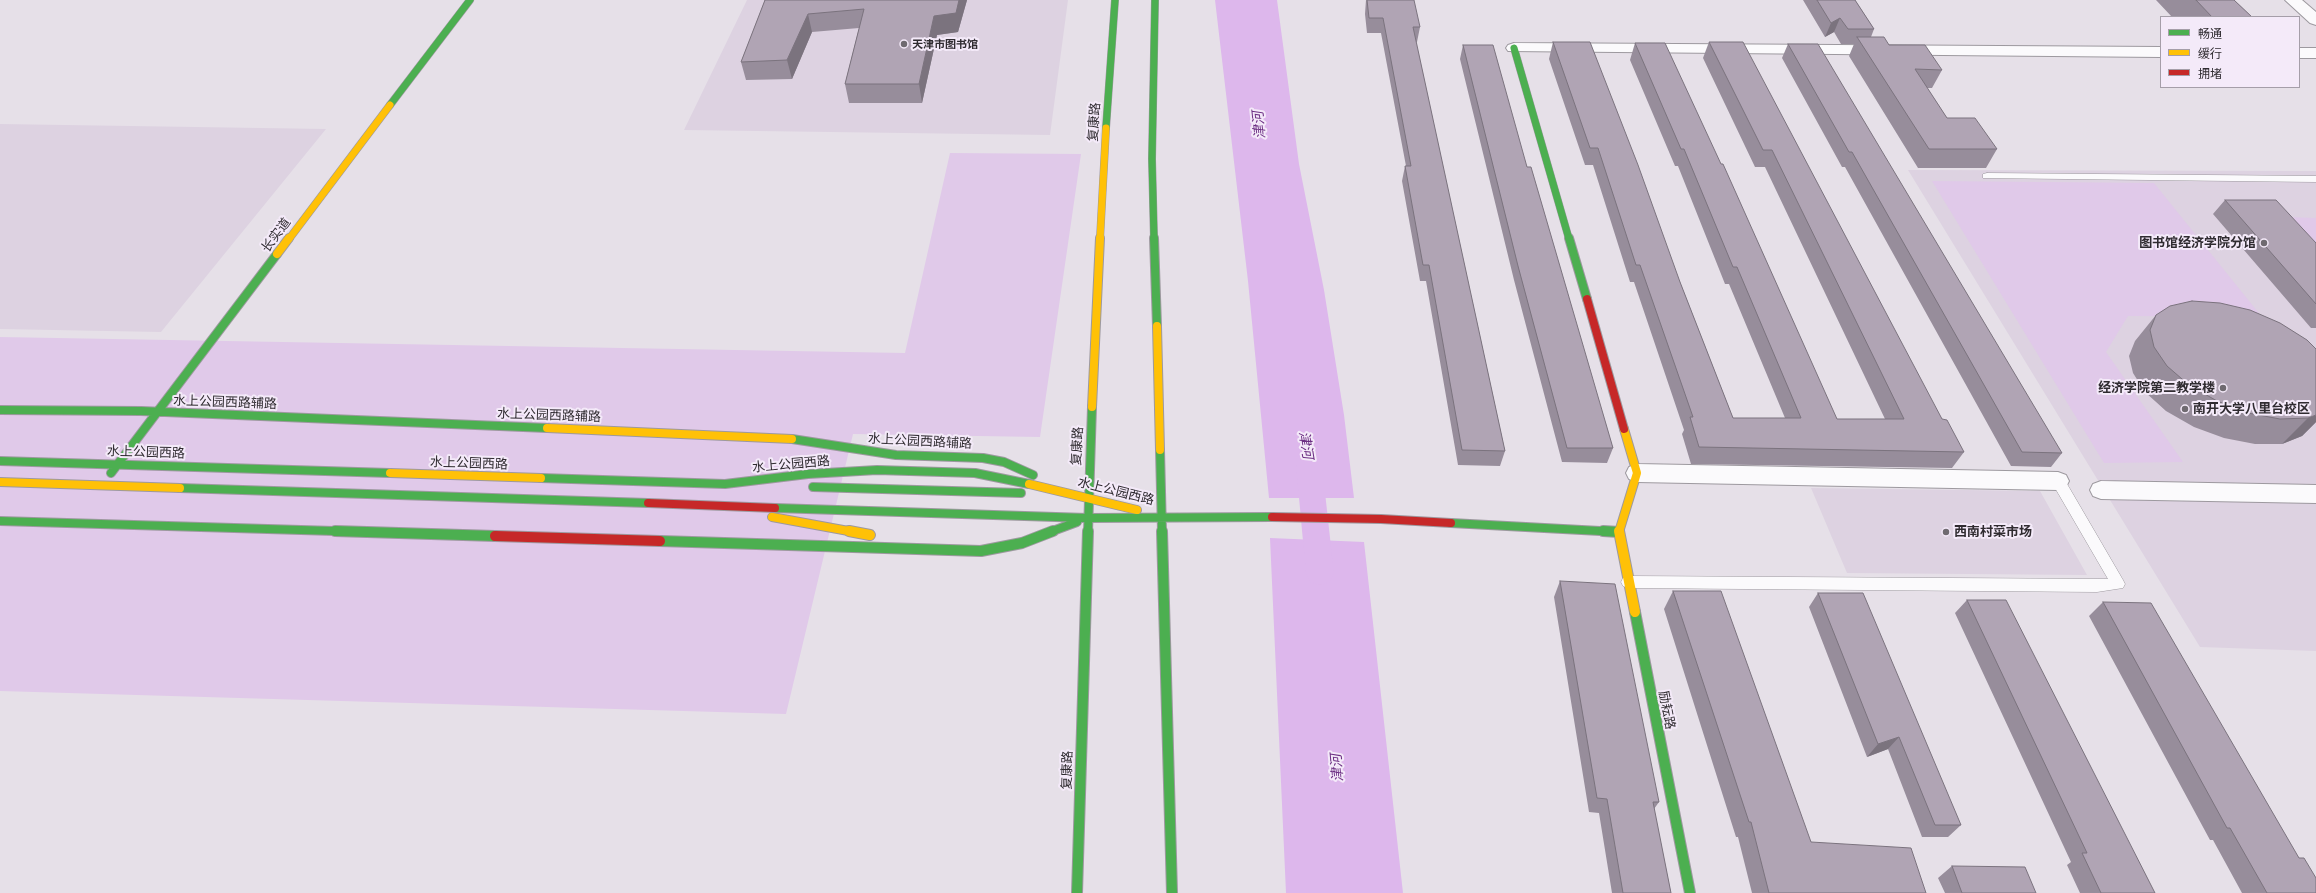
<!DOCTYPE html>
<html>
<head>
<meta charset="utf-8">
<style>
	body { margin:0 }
	#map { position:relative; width:2316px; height:893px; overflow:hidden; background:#e6e0e8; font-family:"Exo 2","Noto Sans SC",sans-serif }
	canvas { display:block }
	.legend { position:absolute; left:2160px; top:16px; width:140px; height:72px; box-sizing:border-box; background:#f4eaf9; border:1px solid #a59ea9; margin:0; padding:5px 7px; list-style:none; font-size:12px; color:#2f2b30 }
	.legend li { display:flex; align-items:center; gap:8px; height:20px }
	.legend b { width:20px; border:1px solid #a59ea9 }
</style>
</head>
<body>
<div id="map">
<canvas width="2316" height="893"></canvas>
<ul class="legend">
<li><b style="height:5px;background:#4caf50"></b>畅通</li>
<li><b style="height:5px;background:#ffc107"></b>缓行</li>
<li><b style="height:5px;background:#c62828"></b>拥堵</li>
</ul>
</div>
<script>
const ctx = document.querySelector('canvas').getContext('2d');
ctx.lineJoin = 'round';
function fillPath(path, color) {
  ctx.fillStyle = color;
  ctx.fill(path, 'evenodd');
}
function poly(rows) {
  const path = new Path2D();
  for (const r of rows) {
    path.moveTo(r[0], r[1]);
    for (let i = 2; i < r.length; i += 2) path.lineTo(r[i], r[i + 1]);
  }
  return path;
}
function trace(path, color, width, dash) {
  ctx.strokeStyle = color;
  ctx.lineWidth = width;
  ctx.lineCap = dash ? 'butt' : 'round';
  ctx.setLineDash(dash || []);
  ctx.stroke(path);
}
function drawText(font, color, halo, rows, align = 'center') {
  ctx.font = font + ' "Exo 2","Noto Sans SC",sans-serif';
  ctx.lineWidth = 4;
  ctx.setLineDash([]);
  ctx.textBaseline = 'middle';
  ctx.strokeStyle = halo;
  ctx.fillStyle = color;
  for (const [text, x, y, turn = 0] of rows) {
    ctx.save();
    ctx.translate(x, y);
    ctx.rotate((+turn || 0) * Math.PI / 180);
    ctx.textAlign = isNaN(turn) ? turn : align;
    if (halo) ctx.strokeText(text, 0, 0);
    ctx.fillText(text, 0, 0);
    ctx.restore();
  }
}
fillPath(poly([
	[747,0,1068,0,1050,135,684,130],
	[0,124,326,129,161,332,0,329],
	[1908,170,2316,171,2316,651,2200,647],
	[1811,488,2040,491,2087,575,1847,573]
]), '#ddd2e1');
fillPath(poly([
	[950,153,1081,154,1040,437,853,434,786,714,0,691,0,337,905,353],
	[1932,181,2154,183,2262,317,2128,316,2106,352,2183,462,2104,463],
	[2287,217,2316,218,2316,252]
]), '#e0c9e9');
fillPath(poly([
	[1215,0,1277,0,1299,164,1324,290,1344,415,1354,498,1269,498,1248,281],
	[1270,538,1364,542,1403,893,1286,893]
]), '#ddb7ec');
fillPath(poly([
	[1309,455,1318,458,1322,465,1334,574,1330,582,1320,585,1310,582,1306,574,1296,465,1300,458,1309,455]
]), '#ddb7ec');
const lane = poly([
	[1987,173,2316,176,2316,182,1983,178,1983,174,1987,173],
	[2058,476,2063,477,2123,580,2125,584,2123,588,2097,592,1628,588,1623,586,1621,582,1623,578,1628,576,2108,579,2051,481,2053,477,2058,476]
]);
const street = poly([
	[2285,0,2302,0,2316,12,2316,25,2310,23,2285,0],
	[1514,43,2161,47,2161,57,1508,51,1506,48,1508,45,1514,43],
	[2299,48,2316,48,2316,58,2299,58,2299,48],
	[1637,464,2058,472,2066,475,2069,481,2066,487,2058,490,1637,482,1629,479,1626,473,1629,467,1637,464],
	[2101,481,2316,485,2316,503,2101,499,2093,496,2090,490,2093,484,2101,481]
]);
const fastFar2 = poly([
	[1514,48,1569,239],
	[390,105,470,0],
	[1106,128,1115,0],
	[1154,239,1152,159,1155,0]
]);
const fastFar1 = poly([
	[1154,238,1157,326],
	[1569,238,1587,299],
	[0,410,141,411,547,428],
	[792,439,896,455,983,458,1004,462,1033,475],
	[1160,450,1162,532],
	[0,461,390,473],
	[111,473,277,254],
	[541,478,725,484,808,474,877,470,975,473,1029,484],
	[813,487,1021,493],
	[180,488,648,503],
	[775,508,1087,518,1272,517],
	[0,521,368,532],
	[1451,523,1619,532],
	[1050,532,1077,522],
	[1088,532,1092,407]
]);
const fast = poly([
	[335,531,495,536],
	[1162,531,1172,893],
	[1603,531,1619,532],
	[660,541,981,551,1022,543,1053,531],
	[1635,612,1690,893],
	[1077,893,1088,531]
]);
const slowFar2 = poly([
	[289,239,390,105],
	[1100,239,1106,128]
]);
const slowFar1 = poly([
	[277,254,289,238],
	[1157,326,1160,450],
	[1092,407,1100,238],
	[547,428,792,439],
	[390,473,541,478],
	[0,482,180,488],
	[1029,484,1137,510],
	[772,517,854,532],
	[1619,532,1637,473,1624,429]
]);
const slow = poly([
	[849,531,870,535],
	[1619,531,1635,612]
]);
const jamFar1 = poly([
	[1587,299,1624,429],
	[648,503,775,508],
	[1272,517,1381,519,1451,523]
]);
const jam = poly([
	[495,536,660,541]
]);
trace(lane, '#9d999f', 1);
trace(street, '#9d999f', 2);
trace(fastFar2, '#9d999f', 8);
trace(fastFar1, '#9d999f', 10);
trace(fast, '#9d999f', 12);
trace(slowFar2, '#9d999f', 8);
trace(slowFar1, '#9d999f', 10);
trace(slow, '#9d999f', 12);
trace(jamFar1, '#9d999f', 10);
trace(jam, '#9d999f', 12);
fillPath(lane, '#fbfafc');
fillPath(street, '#fbfafc');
trace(fastFar2, '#4caf50', 7);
trace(fastFar1, '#4caf50', 8);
trace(fast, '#4caf50', 10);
trace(slowFar2, '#ffc107', 7);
trace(slowFar1, '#ffc107', 8);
trace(slow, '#ffc107', 10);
trace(jamFar1, '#c62828', 8);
trace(jam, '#c62828', 10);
fillPath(poly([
	[765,0,967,0,958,32,937,35,922,103,849,103,845,84,859,28,812,32,792,79,746,80,741,62],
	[1366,0,1420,27,1417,42,1416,42,1505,451,1500,466,1458,465,1426,281,1420,281,1402,181,1405,166,1406,166,1381,33,1367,33,1365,14],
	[1803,0,1855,0,1874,29,1871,37,1889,45,1942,70,1932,88,1927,88,1947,118,1997,149,1986,168,1918,168,1849,56,1854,44,1841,44,1834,32,1825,37],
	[2156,0,2234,0,2252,17,2172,17],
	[1553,42,1680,282,1733,418,1785,418,1729,284,1725,284,1678,166,1675,166,1630,60,1635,43,1837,419,1885,419,1765,167,1755,167,1703,58,1709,42,1942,419,1964,452,1952,468,1691,464,1682,434,1684,430,1634,282,1630,282,1593,165,1585,165,1549,59],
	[1788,44,2062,453,2051,467,2011,466,1845,167,1842,167,1782,58],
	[1463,45,1527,167,1613,448,1607,463,1562,462,1514,280,1460,59],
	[2225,200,2316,243,2316,328,2311,328,2213,214],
	[2156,315,2316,422,2302,436,2282,444,2255,444,2224,438,2194,427,2166,411,2145,392,2133,373,2129,356,2135,341],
	[1560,581,1659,802,1654,809,1671,893,1612,893,1599,813,1589,812,1554,597],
	[1673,591,1811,842,1926,893,1752,893,1738,837,1736,837,1664,609],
	[1818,593,1961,825,1948,837,1922,837,1888,749,1867,757,1809,607],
	[1967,600,2155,893,2080,893,2067,865,2071,862,1955,613],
	[2103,602,2299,858,2316,893,2242,893,2213,840,2210,840,2089,616],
	[1952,866,2036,893,1945,893,1938,878]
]), '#978d9b');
fillPath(poly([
	[959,0,967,0,958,32,937,35,922,103,919,84,934,16],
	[808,14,812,32,792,79,787,60],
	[1840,18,1834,32,1825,37,1831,23],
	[2316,415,2316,422,2302,436,2282,444,2308,418],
	[1899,737,1888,749,1867,757,1878,744]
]), '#7b737e');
const building = poly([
	[765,0,959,0,956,13,934,16,919,84,845,84,864,9,808,14,787,60,741,62,765,0],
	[1367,0,1414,0,1420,27,1413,27,1505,451,1462,450,1429,265,1423,265,1405,166,1411,166,1383,18,1369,18,1367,0],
	[1817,0,1855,0,1874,29,1848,29,1840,18,1831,23,1817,0],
	[2196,0,2234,0,2252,17,2212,17,2196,0],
	[1857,37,1884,37,1889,45,1925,45,1942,70,1915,69,1947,118,1975,118,1997,149,1929,149,1857,37],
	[1553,42,1590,42,1638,165,1680,282,1733,418,1801,418,1737,267,1733,267,1684,149,1681,149,1635,43,1665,43,1721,164,1723,164,1837,419,1904,419,1772,150,1763,150,1709,42,1743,42,1942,419,1947,420,1964,452,1699,447,1690,417,1693,417,1640,265,1636,265,1598,148,1590,148,1553,42],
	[1788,44,1818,44,2062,453,2022,452,1852,152,1849,152,1788,44],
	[1463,45,1493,45,1527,167,1531,167,1613,448,1567,448,1518,266,1463,45],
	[2225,200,2276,200,2316,243,2316,304,2225,200],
	[2192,301,2220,303,2250,310,2280,323,2307,340,2316,349,2316,415,2308,418,2280,419,2248,413,2217,401,2189,385,2167,366,2154,347,2150,330,2156,315,2170,306,2192,301],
	[1560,581,1615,584,1659,802,1653,802,1671,893,1623,893,1607,799,1597,798,1560,581],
	[1673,591,1721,591,1811,842,1911,848,1926,893,1769,893,1751,822,1749,822,1673,591],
	[1818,593,1863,593,1961,825,1935,825,1899,737,1878,744,1818,593],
	[1967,600,2006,600,2155,893,2101,893,2082,853,2087,853,1967,600],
	[2103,602,2151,603,2299,858,2304,858,2316,878,2316,893,2267,893,2230,828,2227,828,2103,602],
	[1952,866,2025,867,2036,893,1962,893,1952,866]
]);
fillPath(building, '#b0a4b4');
trace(building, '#7b737e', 1);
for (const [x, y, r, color] of [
	[904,44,4,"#6f6a70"],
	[2264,243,4,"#6f6a70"],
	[2223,388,4,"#6f6a70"],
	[2185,409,4,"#6f6a70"],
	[1946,532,4,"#6f6a70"]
]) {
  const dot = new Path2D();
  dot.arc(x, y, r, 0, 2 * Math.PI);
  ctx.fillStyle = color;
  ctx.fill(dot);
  trace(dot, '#f4eaf9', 1.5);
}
drawText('bold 11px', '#2f2b30', '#f4eaf9', [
	["天津市图书馆",912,44]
], 'left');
drawText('13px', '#2f2b30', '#f4eaf9', [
	["复康路",1094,122,-86],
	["长实道",276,235,-53],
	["水上公园西路辅路",225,402,2],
	["水上公园西路辅路",549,415,2],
	["水上公园西路辅路",920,441,3],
	["复康路",1077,446,-87],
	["水上公园西路",146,452,2],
	["水上公园西路",469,463,2],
	["水上公园西路",791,464,-5],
	["水上公园西路",1116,491,14],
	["励耘路",1667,710,79],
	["复康路",1067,770,-88]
]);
drawText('bold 13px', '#2f2b30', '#f4eaf9', [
	["图书馆经济学院分馆",2256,243],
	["经济学院第二教学楼",2215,388],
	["南开大学八里台校区",2193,409,"left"],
	["西南村菜市场",1954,532,"left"]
], 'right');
drawText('italic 14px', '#6c2f83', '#f4eaf9', [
	["津河",1259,125,-96],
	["津河",1306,445,81],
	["津河",1337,768,-95]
]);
</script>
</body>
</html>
